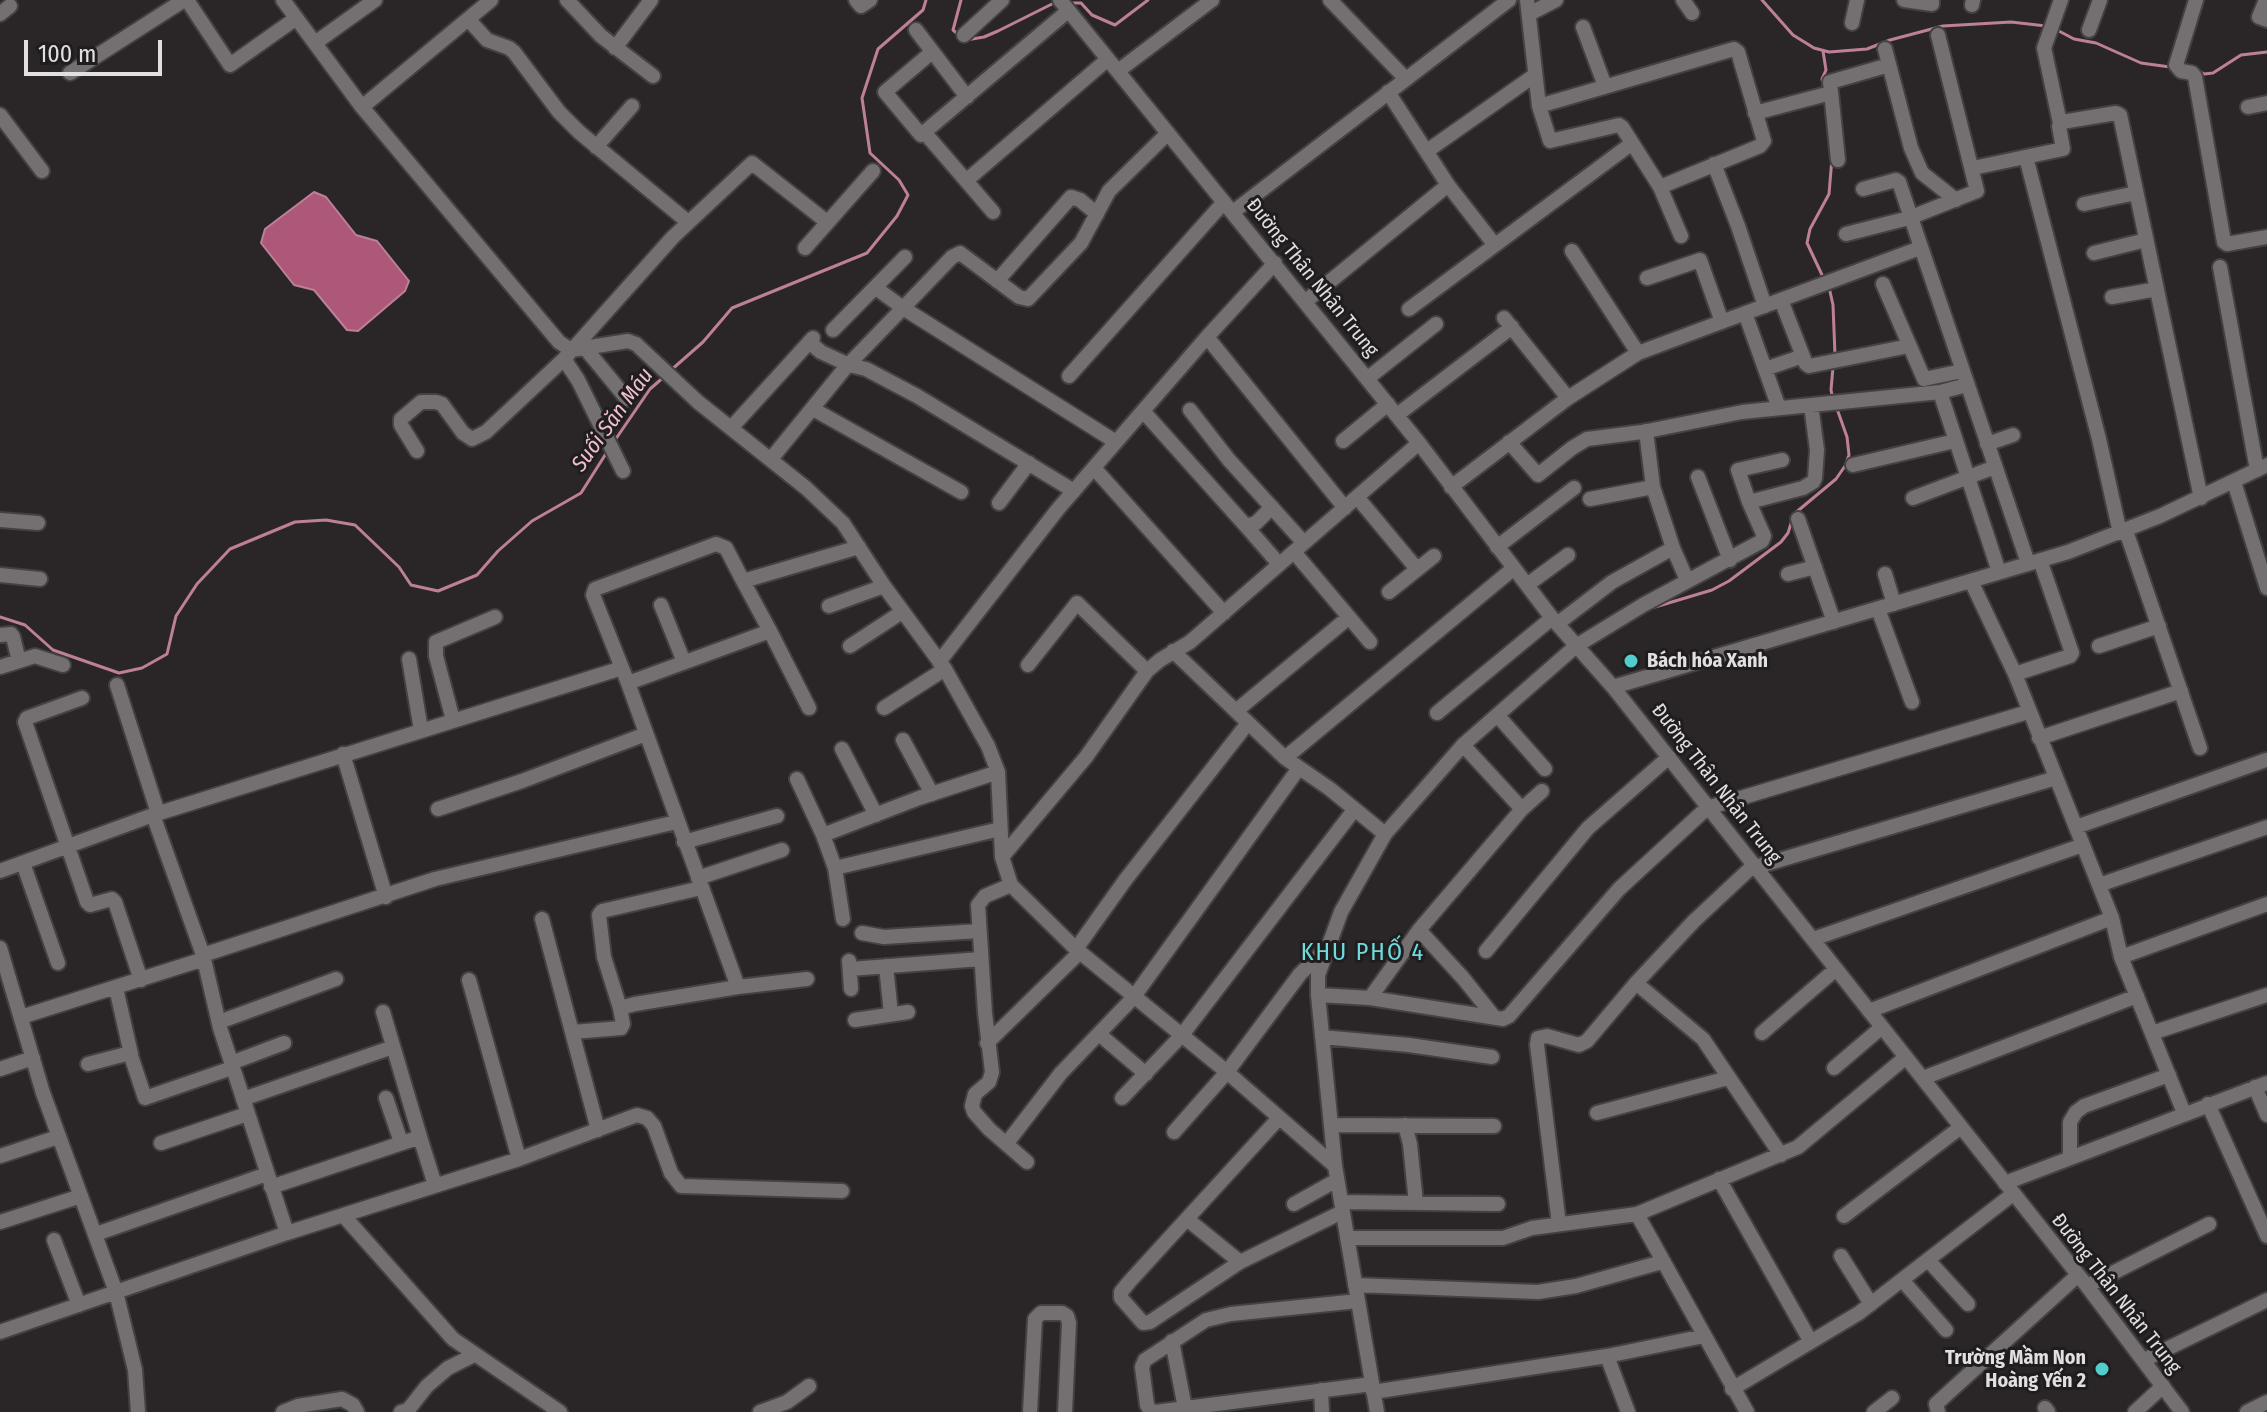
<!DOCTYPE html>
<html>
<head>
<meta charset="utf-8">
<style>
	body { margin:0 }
	#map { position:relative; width:2267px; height:1412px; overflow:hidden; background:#2a2627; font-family:"Fira Sans Condensed",sans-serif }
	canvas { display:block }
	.scale { position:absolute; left:24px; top:40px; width:138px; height:36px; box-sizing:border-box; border:4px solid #e1dfdf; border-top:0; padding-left:10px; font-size:24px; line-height:28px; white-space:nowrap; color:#e1dfdf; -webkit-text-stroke:6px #201d1e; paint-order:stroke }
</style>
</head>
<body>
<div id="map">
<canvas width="2267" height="1412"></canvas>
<div class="scale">100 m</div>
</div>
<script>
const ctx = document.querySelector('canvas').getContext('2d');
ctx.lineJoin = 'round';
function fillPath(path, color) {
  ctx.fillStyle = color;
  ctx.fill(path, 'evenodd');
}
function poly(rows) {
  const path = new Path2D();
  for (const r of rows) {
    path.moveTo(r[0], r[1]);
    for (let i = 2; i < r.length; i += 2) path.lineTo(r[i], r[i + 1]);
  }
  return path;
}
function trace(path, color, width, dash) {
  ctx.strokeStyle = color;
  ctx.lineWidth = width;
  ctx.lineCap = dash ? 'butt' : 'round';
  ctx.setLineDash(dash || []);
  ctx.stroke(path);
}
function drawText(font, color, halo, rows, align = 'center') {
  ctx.font = font + ' "Fira Sans Condensed",sans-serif';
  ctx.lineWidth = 6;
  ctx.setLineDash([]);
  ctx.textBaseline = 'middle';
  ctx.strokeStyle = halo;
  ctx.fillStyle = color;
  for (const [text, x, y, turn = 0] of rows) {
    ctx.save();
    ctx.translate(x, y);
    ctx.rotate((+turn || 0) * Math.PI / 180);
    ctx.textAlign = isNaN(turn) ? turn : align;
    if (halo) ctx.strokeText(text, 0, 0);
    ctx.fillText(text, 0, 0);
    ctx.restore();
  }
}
const water = poly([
	[314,192,326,197,356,235,377,241,409,281,405,291,358,331,347,330,314,290,294,285,261,243,265,229,314,192]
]);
fillPath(water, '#ae5879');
trace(water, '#bd8098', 2);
trace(poly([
	[1762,0,1793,35,1814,48,1829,52,1867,49,1890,40,1943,26,2011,22,2046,26],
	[1070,3,1081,3,1092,15,1115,25,1148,0],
	[2057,30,2074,39,2096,43,2141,63,2170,67],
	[960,36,953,30,961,0],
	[966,40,984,37,998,31,1054,3],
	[1823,51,1826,70,1822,79,1824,91],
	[2197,70,2204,74,2213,73,2241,55,2267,52],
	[1823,277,1807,243,1810,229,1829,194,1832,158],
	[1829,287,1833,305,1835,355],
	[670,371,703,342,732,308,867,253,897,216,908,195,899,180,870,153,862,98,878,49,923,10,926,0],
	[1833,399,1831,390,1833,367],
	[613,443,650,389,665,376],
	[1655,607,1712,590,1729,581,1781,542,1788,533,1794,514,1836,479,1845,466,1849,455,1847,437,1836,406],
	[0,617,25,625,53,650,119,673,142,668,167,654,176,616,197,584,230,549,295,522,326,520,355,525,399,567,411,585,438,591,477,575,498,551,532,521,581,493,607,452]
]), '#bd8098', 3);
const minor = poly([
	[187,0,230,65,295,19],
	[283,0,362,107,559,342,571,350,628,341,636,344,698,402,806,488,843,523,884,586,945,669,988,746,998,772,1002,857,1011,885,1076,949,1227,1072,1335,1166],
	[567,0,601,36,653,76],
	[856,0,861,6,870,0],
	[1060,0,1419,443,1552,618,1613,687,2087,1286,2182,1412],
	[1330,0,1406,79],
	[1527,0,1539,106,1550,141,1619,125,1622,127,1660,187,1681,236],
	[1683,0,1692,13],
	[1904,0,1932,4,1932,0],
	[2196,0,2176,65,2181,71,2192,73,2195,77,2224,242,2227,244,2267,237],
	[2266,0,2259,17,2267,20],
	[1972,5,1973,0],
	[0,14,10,6],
	[1529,14,1556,0],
	[468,19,487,40,509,48,514,52,559,112,579,132,688,222],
	[1852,23,1857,0],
	[1583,27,1605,86],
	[916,30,967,97],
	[2089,30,2100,0],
	[964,35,1002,0],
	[315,43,375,0],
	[615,48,651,0],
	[1885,49,1911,148,1922,173,1956,200],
	[932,52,885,92,921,135,1068,11],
	[1118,71,1212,0],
	[70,73,184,0],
	[1388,92,1448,185,1494,244],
	[1539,106,1734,49,1738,52,1764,141,1760,146,1660,187],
	[362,107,491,0],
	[2248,107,2267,103],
	[1755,113,1823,95],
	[0,115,42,171],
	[2060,123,2044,48,2061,0],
	[925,133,993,212],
	[596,147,632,106],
	[1427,151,1535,75],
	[2026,157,2099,439,2120,533],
	[1838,160,1830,82,1889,65],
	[1714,164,1738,226,1765,306],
	[1973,168,2063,149,2059,126,2062,122,2116,113,2120,115,2201,498],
	[967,180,1108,59],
	[1863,189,1896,180,1899,182,2028,563],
	[2084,204,2136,193],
	[1233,212,1509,0],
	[1846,234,1909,218,1977,191,1938,35],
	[805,248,873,171],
	[1572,251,1638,353],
	[2094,253,2146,240],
	[2220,267,2257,470],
	[1647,278,1700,260,1722,322],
	[997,281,1071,197,1080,200,1097,214],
	[1883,284,1924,379,1962,371],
	[876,288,903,308,952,257,960,253,1019,297,1028,299,1081,243,1109,191,1168,133],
	[2112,297,2157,289],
	[1781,300,1806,364,1809,366,1909,346],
	[1306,301,1448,185],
	[1409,309,1631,144],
	[1745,313,1779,408],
	[1504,318,1568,398],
	[833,330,905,257],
	[1207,337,1345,508],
	[809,342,821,352,849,365,866,369,917,396,1074,491],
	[585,348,627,399],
	[564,359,578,380,623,471],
	[1765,369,1803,356],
	[1069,376,1224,202],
	[1368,378,1436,324],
	[1940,392,1999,572],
	[813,409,961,492],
	[1190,410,1229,460,1304,543],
	[1143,411,1246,526,1256,523,1272,507],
	[1397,415,1512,327],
	[731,428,813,338],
	[1646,431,1653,487,1673,548,1687,580],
	[1343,441,1388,404],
	[1509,442,1538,475,1572,448,1587,439,1642,432,1742,412,1940,392,1967,385],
	[1987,444,2013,435],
	[417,451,401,425,401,419,421,402,436,402,442,404,463,433,472,439,486,432,564,359,673,237,752,163,827,222],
	[771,459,846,367,903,308,1116,442],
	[1853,465,1955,441],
	[1094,468,1224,613],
	[1698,477,1730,560],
	[2234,482,2267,588],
	[1451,487,1568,398,1638,353,1920,248],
	[1357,497,1417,569],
	[1913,498,1995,467],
	[1590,499,1653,487],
	[1749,502,1738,470,1782,460],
	[999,503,1029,463],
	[1798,519,1834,622],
	[0,520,38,523],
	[1246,526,1279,564],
	[2126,531,2200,748],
	[1497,547,1574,488],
	[1294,552,1370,642],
	[1788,574,1815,567],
	[1885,574,1894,604],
	[0,575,40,579],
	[1971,581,2015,674,2112,918,2121,957,2184,1113],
	[1527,585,1568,555],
	[1389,592,1434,556],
	[661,605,684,662],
	[829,606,884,586],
	[1878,609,1912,702],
	[1557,624,1612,582,1673,548],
	[770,631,809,708],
	[0,635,11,634,13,637,19,661],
	[850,646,902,612],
	[2099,646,2159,626],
	[1173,651,1285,758,1330,789,1385,834],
	[409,659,421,730],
	[939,662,1058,509,1207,337,1275,263],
	[1028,665,1077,603,1147,671],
	[0,667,35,656,63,665],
	[2015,674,2070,656,2072,653,2040,560],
	[628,683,770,631,743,581,859,547],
	[117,685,158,813],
	[1613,687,2068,552,2160,516,2267,465],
	[82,698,27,718,25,722,87,902,90,905,112,899,115,902,141,980],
	[884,708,945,669],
	[1236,711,1348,618],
	[1437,713,1552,618],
	[1498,716,1545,769],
	[453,720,436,656,436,642,495,617],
	[2039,738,2181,691],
	[903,740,932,794],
	[1463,745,1522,809],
	[842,749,876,815],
	[343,754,386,897],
	[1285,758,1514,568],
	[797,779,823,835,835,868,843,919],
	[438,809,522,781,646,734],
	[153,815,203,955,220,1028,287,1233],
	[2076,827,2266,760],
	[823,835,919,798,998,772],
	[684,842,777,816],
	[1002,857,1086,757,1147,671,1160,660,1190,642,1419,443],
	[23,863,58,963],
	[1756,867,2056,778],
	[835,868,1000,829],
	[0,871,153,815,622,668],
	[698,878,782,850],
	[1011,885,985,896,978,905,985,1013,992,1072,989,1082,975,1094,972,1106,974,1112,989,1129,1027,1162],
	[2099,885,2267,827],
	[542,919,598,1130],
	[1419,930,1463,978,1495,1018],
	[862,933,884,937,979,931],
	[1813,939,2083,845],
	[0,948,43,1093,116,1292,135,1370,138,1412],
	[1076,949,1126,879,1248,723],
	[1486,951,1588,828,1669,757],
	[203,955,435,879,676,822],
	[2121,957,2267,904],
	[849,961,851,989],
	[886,966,891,1014],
	[850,969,981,959],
	[469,980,519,1159],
	[1636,983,1703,1039,1781,1155],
	[738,987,628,683,593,595,595,589,716,544,726,548,743,581],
	[116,988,131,1054],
	[1318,995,1370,998,1503,1019,1509,1016,1619,889,1707,808,2028,712],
	[1370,998,1419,930,1522,809,1542,791],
	[620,1008,604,957,599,915,602,911,701,888],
	[1869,1011,2112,918],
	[383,1012,420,1137],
	[21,1017,204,959],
	[855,1020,908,1012],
	[219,1022,336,979],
	[573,1032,621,1028,623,1024,620,1008,635,1004,738,987,807,979],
	[1762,1033,1836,969],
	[2152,1033,2267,995],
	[1099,1034,1146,1074],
	[1322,1037,1409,1045,1492,1057],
	[987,1043,1080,952],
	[231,1063,284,1043],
	[88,1064,130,1053,145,1098,232,1068],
	[1834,1068,1882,1027],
	[0,1069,33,1058],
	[1923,1078,2137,996],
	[2255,1087,2267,1115],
	[386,1098,401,1142],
	[1122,1098,1182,1035,1354,810],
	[243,1099,393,1047],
	[2208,1104,2267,1236],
	[1597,1113,1728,1078],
	[1279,1118,1130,1281,1121,1292,1121,1298,1143,1323,1150,1322,1240,1262,1342,1212],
	[1332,1125,1494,1126],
	[1405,1125,1410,1144,1416,1203],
	[1174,1132,1227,1072,1300,974,1324,951],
	[161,1143,247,1114],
	[1007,1143,1061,1073,1133,998,1299,768],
	[0,1156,58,1137],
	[2070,1157,2070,1122,2076,1112,2084,1106,2169,1075],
	[1719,1179,1811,1342],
	[2005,1183,2267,1083],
	[271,1187,420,1137,435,1185],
	[1341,1202,1498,1204],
	[1294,1204,1337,1180],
	[1637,1214,1747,1412],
	[343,1215,453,1339,560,1412],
	[1844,1216,1961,1127],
	[1187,1219,1240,1262],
	[0,1222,81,1196],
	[1559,1224,1537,1045,1538,1038,1547,1036,1579,1045,1587,1041,1636,983,1694,921,1754,865],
	[96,1234,267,1174],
	[1347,1238,1503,1238,1532,1228,1637,1214,1798,1147,1906,1057],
	[54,1240,79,1305],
	[1841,1256,1871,1304],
	[1928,1260,1968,1304],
	[1903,1281,1946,1330],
	[1355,1285,1538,1292,1576,1286,1662,1262],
	[2087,1286,2209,1224],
	[0,1332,287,1233,519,1159,637,1115,647,1118,654,1126,671,1173,681,1186,842,1191],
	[1172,1341,1185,1408],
	[1607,1356,1628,1412],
	[2144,1360,2267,1300],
	[1732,1389,1859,1313,2013,1194],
	[1321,1390,1322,1412],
	[1373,1392,1607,1356,1704,1336],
	[2045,1408,2048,1412],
	[283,1412,298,1406,342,1399,353,1405,357,1412],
	[401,1412,408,1410,427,1386,448,1368,474,1355],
	[760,1412,787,1402,809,1386],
	[1030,1412,1035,1319,1041,1313,1062,1313,1067,1316,1069,1323,1065,1412],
	[1151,1412,1147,1405,1142,1367,1145,1360,1206,1320,1231,1314,1358,1301],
	[1155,1412,1372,1384],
	[1377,1412,1335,1166,1318,995,1318,975,1341,912,1385,834,1463,745,1576,646,1643,605,1762,541,1764,536,1749,502,1803,488,1813,482,1815,478,1817,450,1811,405],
	[1874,1412,1892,1398],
	[1938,1412,1936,1404,2078,1275],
	[2135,1412,2163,1386],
	[2247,1412,2267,1402]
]);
trace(minor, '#444142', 18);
trace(minor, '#747071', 14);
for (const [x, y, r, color] of [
	[1631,661,8,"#52cdce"],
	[2102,1369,8,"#52cdce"]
]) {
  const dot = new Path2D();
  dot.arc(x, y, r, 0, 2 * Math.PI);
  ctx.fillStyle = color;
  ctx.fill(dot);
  trace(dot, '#201d1e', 3);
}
drawText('20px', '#e1dfdf', '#201d1e', [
	["Đường Thân Nhân Trung",1312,278,51],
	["Đường Thân Nhân Trung",1716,784,52],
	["Đường Thân Nhân Trung",2116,1294,52]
]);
drawText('bold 20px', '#e1dfdf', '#201d1e', [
	["Bách hóa Xanh",1647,661],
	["Trường Mầm Non",2086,1358,"right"],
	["Hoàng Yến 2",2086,1381,"right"]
], 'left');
drawText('italic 22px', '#f1c0d0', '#201d1e', [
	["Suối Săn Máu",613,420,-54]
]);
ctx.letterSpacing = '2px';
drawText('24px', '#6edbdc', '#201d1e', [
	["KHU PHỐ 4",1363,953]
]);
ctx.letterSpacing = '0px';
</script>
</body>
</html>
